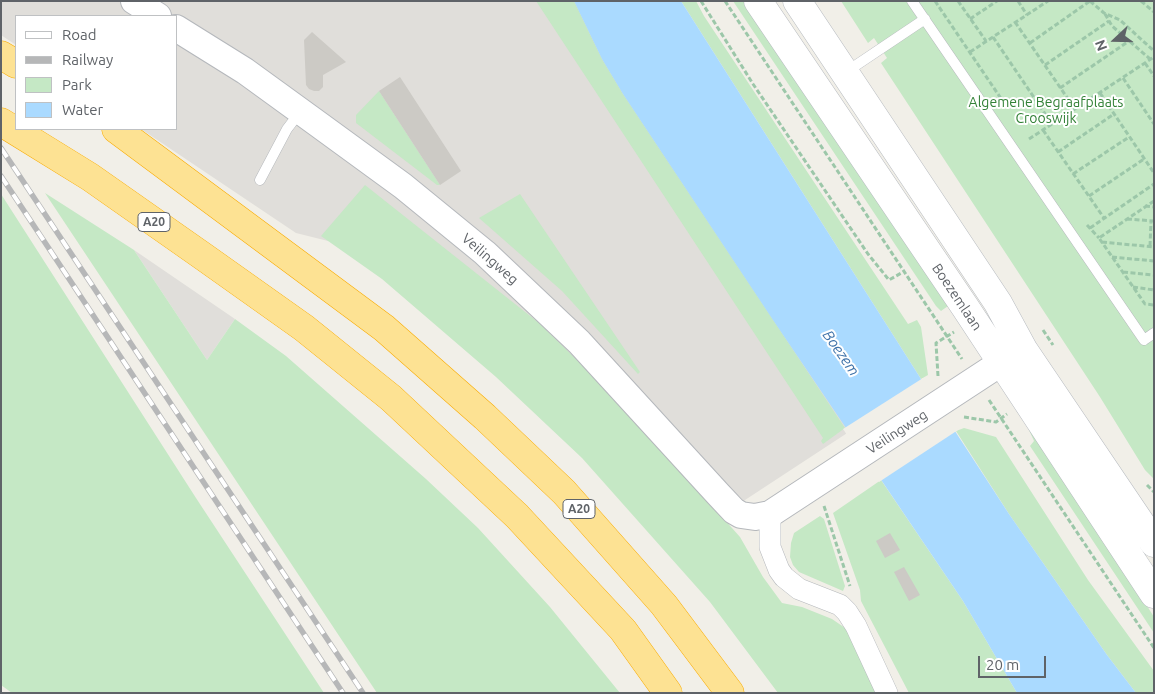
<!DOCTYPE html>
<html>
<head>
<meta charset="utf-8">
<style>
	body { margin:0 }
	#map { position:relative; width:1155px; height:694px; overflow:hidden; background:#f1efe8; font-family:Ubuntu,sans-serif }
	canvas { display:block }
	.frame { position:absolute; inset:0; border:2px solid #5f6368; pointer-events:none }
	.legend { position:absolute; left:15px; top:15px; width:162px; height:115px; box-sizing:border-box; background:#fff; border:1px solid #bfc1c3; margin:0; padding:6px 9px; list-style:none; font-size:15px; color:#5f6368 }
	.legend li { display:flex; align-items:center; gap:10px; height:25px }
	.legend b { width:25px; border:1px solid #bfc1c3 }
	.north { position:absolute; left:1090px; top:15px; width:50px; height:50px; -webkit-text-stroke:4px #fff; paint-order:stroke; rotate:249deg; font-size:14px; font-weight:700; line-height:20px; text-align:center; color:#5f6368 }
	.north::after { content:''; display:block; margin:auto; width:18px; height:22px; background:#5f6368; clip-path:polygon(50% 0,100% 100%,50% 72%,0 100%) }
	.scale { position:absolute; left:978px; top:656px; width:68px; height:22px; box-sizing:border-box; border:2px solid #5f6368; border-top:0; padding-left:6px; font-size:15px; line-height:18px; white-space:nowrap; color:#5f6368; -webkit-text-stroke:4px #fff; paint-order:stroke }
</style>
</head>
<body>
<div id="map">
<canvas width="1155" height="694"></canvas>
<div class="frame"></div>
<ul class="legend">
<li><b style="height:6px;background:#fff"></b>Road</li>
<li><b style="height:6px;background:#b6b7b8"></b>Railway</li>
<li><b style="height:14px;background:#c5e8c5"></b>Park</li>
<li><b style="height:14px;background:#aadaff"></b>Water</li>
</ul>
<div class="north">N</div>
<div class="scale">20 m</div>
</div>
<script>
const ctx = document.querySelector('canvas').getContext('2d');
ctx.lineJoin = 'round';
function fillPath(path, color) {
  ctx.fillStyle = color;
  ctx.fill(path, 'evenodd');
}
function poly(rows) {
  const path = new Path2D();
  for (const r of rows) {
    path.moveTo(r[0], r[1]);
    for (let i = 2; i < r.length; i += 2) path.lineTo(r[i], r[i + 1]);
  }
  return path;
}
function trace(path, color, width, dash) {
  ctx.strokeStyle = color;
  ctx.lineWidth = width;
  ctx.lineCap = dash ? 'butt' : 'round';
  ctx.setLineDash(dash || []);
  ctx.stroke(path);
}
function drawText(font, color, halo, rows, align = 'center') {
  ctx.font = font + ' Ubuntu,sans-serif';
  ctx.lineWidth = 4;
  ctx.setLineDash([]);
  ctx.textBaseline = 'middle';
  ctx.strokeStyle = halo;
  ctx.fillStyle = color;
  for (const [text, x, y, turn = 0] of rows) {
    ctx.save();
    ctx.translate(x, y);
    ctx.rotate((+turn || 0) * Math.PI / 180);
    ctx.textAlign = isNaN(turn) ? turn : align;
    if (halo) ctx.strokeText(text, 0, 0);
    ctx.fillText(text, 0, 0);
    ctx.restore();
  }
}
fillPath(poly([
	[1,1,619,1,864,422,684,540,360,249,296,233,141,129,176,129,176,16,16,16,16,45,1,35],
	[134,250,235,319,207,360]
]), '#e0deda');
fillPath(poly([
	[536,1,574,1,602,59,623,94,845,428,823,444,821,441,823,438],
	[681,1,696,1,704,16,908,324,917,320,921,327,928,375,921,379],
	[733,1,744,1,948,306,941,311,936,306],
	[841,1,1154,1,1154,479,1145,470,1100,397,881,63,887,58,874,38,868,43],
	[379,91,440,185,437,185,356,123,356,115],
	[365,185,539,323,577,360,676,465,740,537,763,577,782,603,802,607,832,619,848,630,877,693,778,693,710,602,582,458,496,377,382,279,321,236],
	[45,193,134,250,207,360,235,319,286,356,426,479,478,528,550,607,620,693,377,693],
	[1,194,196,498,324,693,12,693,1,685],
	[520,194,640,372,638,374,562,291,479,218],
	[1034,427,1154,617,1154,633,1030,446,1034,441,1029,430],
	[964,428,996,437,1088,580,1154,671,1154,693,1136,693,1107,655,1009,514,956,431],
	[881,480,963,601,1017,693,909,693,861,601,860,590,833,513],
	[820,516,824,519,845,586,843,591,799,572,793,565,790,557,791,543,794,533]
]), '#c5e8c5');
fillPath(poly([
	[574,1,681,1,921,379,1009,514,1107,655,1136,693,1017,693,963,601,773,320,623,94,602,59]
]), '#aadaff');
fillPath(poly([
	[923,378,958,430,879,482,843,429]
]), '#f1efe8');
fillPath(poly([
	[312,32,346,62,323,75,323,87,319,91,314,91,309,89,306,85,304,40],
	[400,77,461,171,440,185,379,91],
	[890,533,900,550,885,558,876,541],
	[904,567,920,595,909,601,894,572]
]), '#cccac5');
const service = poly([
	[912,1,1144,340,1154,333],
	[846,72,925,19],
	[260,180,287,129,300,112]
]);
const minor = poly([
	[770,514,770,547,779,570,784,577,799,589,840,605,847,612,856,626,887,693]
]);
const tertiary = poly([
	[134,1,158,16],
	[176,28,245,71,318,124,403,186,485,253,579,342,718,494,734,511,741,515,755,517,770,514,1019,351]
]);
const secondary = poly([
	[758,1,965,307,1154,594],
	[797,1,998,303,1023,349,1154,543]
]);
const motorway = poly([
	[1,55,16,64],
	[1,122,90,177,204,257,304,328,391,398,517,516,623,630,668,693],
	[116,129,384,328,485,417,564,492,664,605,730,693]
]);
trace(service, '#b5b8bc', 11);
trace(minor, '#b5b8bc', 22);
trace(tertiary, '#b5b8bc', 28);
trace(secondary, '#b6babf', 29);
trace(motorway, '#f9ab00', 29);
trace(poly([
	[701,1,753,84,868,254,889,280,903,272],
	[725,1,962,359],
	[935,1,1002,100],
	[958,1,986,41],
	[1018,1,1027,15],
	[1090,1,1104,13,1120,20,1154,51],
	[1141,1,1154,12],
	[1105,14,1112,26,1150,59],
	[970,19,997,1],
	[1015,22,1075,109],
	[993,37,1052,124],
	[1030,43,1090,1],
	[970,52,1048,1],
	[1145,63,1154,76],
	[1045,65,1109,21],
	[1123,78,1154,124],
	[1060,88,1129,41],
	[1100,93,1154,173],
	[1043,130,1104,218],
	[1029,139,1154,57],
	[1058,152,1114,114],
	[1073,174,1129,137],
	[1089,196,1144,159],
	[1154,201,1099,238,1145,304,1154,305],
	[1145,206,1154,207],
	[1127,219,1154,221],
	[1087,225,1099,238],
	[1090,228,1154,184],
	[1102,242,1154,247],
	[1150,246,1151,221],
	[1112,257,1154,261],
	[1123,272,1154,275],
	[1133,287,1154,290],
	[1043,330,1053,345],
	[938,376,936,343,954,332],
	[989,400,1154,648],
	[964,417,996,422,1007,414],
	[1147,485,1154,492],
	[824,506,850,586]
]), '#9cc7a9', 3, [5, 2.5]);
trace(service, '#fff', 10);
trace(minor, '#fff', 21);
trace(tertiary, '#fff', 26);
trace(secondary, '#fff', 28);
trace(motorway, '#fde293', 28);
const rail = poly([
	[1,148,363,693],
	[1,176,343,693]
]);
trace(rail, '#b6b7b8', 5.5);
trace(rail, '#fff', 4, [11]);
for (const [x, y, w] of [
	[154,222,32],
	[579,509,32]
]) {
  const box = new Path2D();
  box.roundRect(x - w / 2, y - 9.5, w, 19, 4);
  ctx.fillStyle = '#fff';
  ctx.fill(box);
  trace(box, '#5f6368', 1);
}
drawText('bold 12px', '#5f6368', null, [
	["A20",154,222],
	["A20",579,509]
]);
drawText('14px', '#348238', '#fff', [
	["Algemene Begraafplaats",1046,102],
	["Crooswijk",1046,118]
]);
drawText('14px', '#5f6368', '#fff', [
	["Veilingweg",490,259,41],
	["Boezemlaan",957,297,56],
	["Veilingweg",897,432,-33]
]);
drawText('italic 15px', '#4174aa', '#fff', [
	["Boezem",841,353,55]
]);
</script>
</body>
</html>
